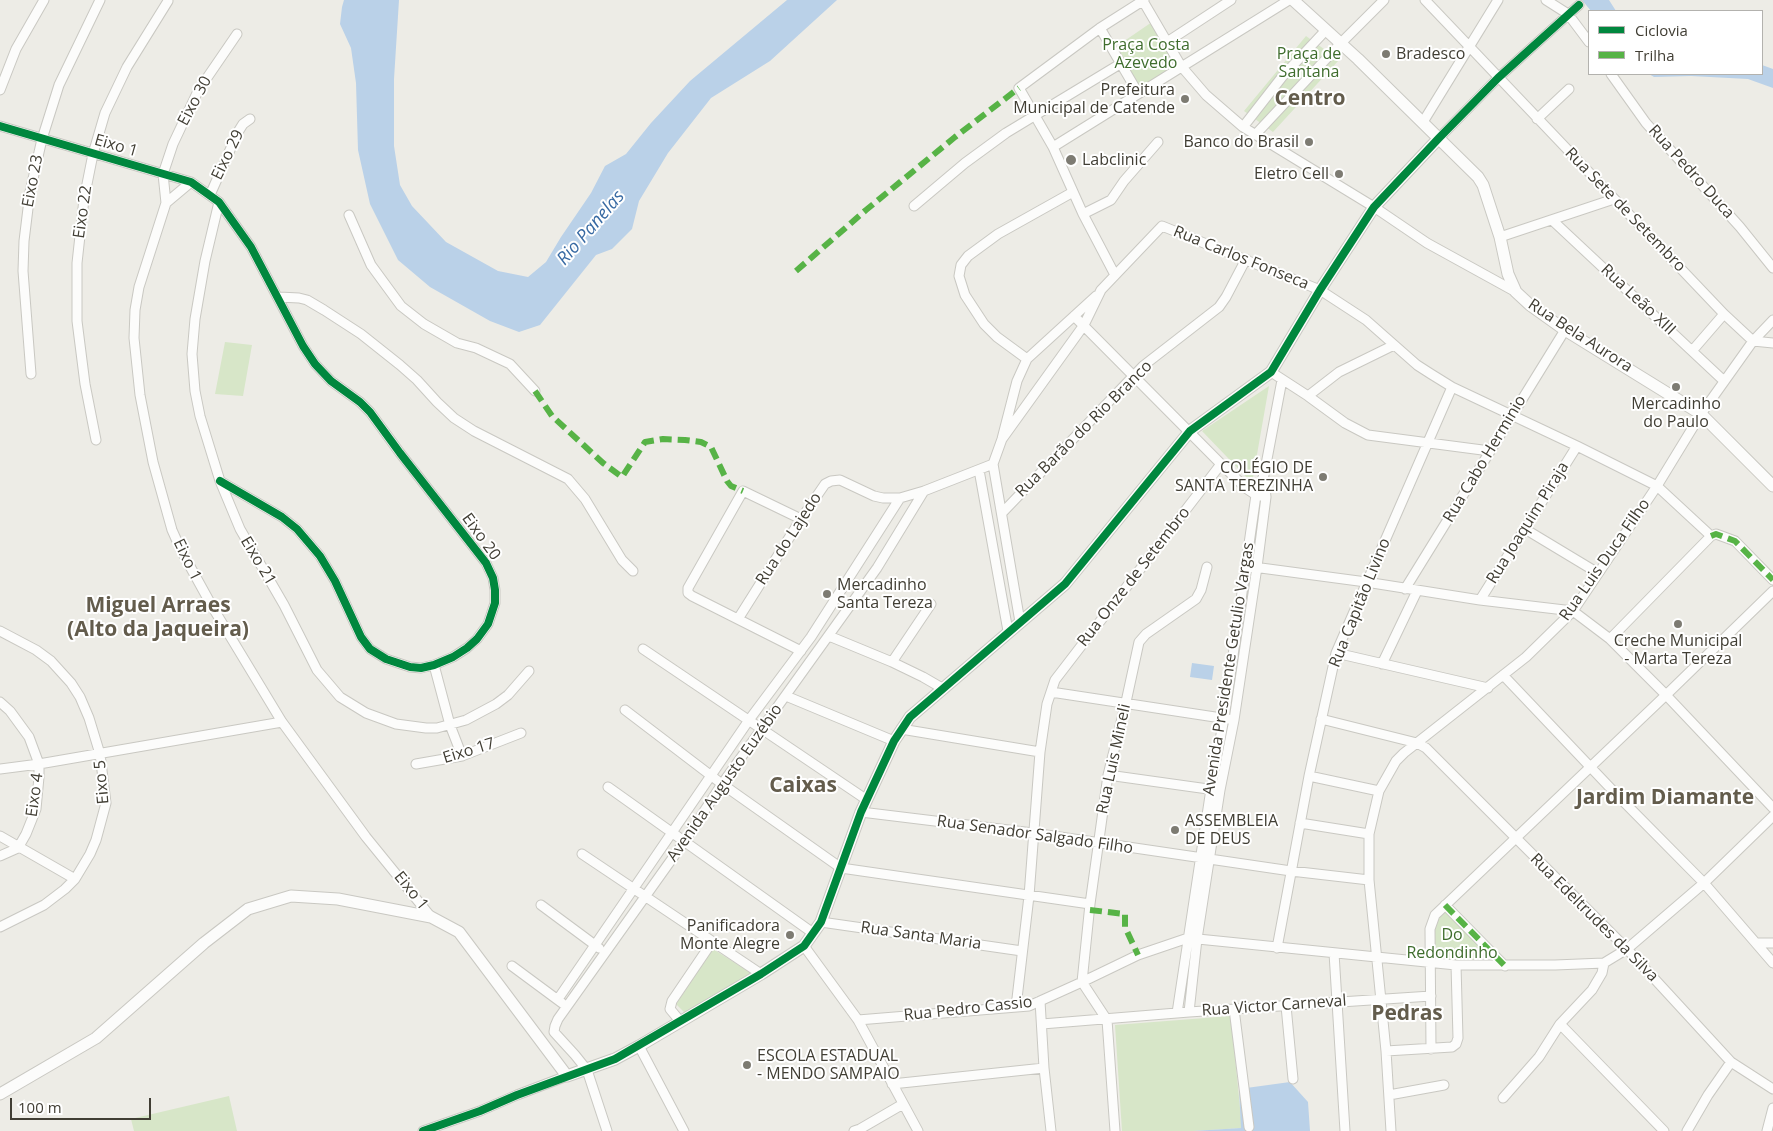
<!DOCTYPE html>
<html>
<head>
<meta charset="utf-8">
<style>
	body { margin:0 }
	#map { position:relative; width:1773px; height:1131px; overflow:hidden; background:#edece6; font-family:"Open Sans",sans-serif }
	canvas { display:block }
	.legend { position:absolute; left:1588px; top:10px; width:175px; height:65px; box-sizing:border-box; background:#fff; border:1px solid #b3b2ae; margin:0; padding:6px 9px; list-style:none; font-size:15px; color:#413e34 }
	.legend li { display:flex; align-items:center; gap:10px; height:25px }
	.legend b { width:25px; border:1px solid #b3b2ae }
	.scale { position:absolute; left:10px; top:1098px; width:141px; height:22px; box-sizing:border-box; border:2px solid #413e34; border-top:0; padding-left:6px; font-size:15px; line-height:18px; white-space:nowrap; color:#413e34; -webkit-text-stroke:4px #fff; paint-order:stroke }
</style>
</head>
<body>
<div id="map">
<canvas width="1773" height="1131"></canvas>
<ul class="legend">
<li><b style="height:6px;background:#00873e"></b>Ciclovia</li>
<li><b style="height:6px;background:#57b346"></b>Trilha</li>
</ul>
<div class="scale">100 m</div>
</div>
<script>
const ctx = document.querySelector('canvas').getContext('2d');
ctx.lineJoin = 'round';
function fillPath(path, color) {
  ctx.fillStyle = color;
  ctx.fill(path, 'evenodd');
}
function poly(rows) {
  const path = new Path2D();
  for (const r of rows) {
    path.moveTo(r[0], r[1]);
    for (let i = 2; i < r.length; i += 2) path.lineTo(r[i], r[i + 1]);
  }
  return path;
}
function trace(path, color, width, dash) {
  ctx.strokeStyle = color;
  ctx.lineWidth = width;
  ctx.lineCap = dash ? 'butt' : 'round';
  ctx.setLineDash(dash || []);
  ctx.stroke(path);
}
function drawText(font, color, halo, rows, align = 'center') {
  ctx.font = font + ' "Open Sans",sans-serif';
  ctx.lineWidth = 4;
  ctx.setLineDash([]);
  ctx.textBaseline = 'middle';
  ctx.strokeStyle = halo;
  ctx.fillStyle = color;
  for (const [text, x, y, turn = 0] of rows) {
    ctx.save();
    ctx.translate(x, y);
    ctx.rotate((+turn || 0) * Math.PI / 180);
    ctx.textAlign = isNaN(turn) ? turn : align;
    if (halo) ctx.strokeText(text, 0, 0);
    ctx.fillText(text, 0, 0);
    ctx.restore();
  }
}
fillPath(poly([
	[1152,22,1177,65,1140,89,1117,46],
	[1306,36,1339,60,1273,132,1244,111],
	[225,342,252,345,243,396,215,394],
	[1269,386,1252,483,1202,431],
	[1445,910,1479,946,1473,963,1432,961,1433,940,1435,924,1442,912],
	[713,949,751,973,685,1013,676,1004],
	[1231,1016,1242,1128,1193,1131,1122,1131,1115,1025],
	[229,1096,237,1131,134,1131,131,1119]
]), '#d7e6c8');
fillPath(poly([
	[344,0,399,0,394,79,394,146,400,185,412,206,446,242,498,271,528,277,546,262,561,237,591,193,605,166,626,154,651,123,690,81,787,0,837,0,770,61,711,98,668,153,639,201,632,229,612,249,596,255,540,325,519,332,490,321,430,287,398,260,370,204,358,150,356,83,351,48,340,24,342,7],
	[1582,0,1609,0,1616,11,1591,11],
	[1762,65,1773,69,1773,88,1748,79,1691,76,1654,77,1649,74,1762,74],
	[1192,663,1214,666,1212,680,1190,677],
	[1290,1082,1308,1102,1310,1131,1193,1131,1241,1128,1239,1089]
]), '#bad1e8');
const minor = poly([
	[1425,0,1724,314,1753,341],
	[1546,0,1568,14,1589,42],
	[1143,1,1181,66,1206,95,1243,127,1374,207,1427,243,1516,292],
	[1100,28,1138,93],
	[237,34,198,91,173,144,163,174,166,203,139,287,135,310,134,338,140,395,153,462,172,530,181,550,213,608,282,722,366,837,431,917],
	[1167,42,1231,0],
	[1611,74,1646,123,1740,227,1773,268],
	[0,90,16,49,44,0],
	[1537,119,1569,89],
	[1423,122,1498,0],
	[0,126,191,182,219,202,251,247,303,346,315,364,331,381,360,402,370,412,400,453,486,563,493,578,495,590,495,603,488,624,477,639,467,648,453,657,434,665,421,668,410,667,386,659,370,649,361,637,335,581,320,556,297,529,282,517,220,481],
	[1243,127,1282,77,1326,30],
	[1255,135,1340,44,1384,0],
	[1439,138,1498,78,1579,5],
	[1053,147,1289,0],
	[210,195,238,132,243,124,250,119],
	[219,202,205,261,195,319,192,354,195,391,200,416,220,481,240,529,284,605,317,670,340,697,366,713,396,724,426,728,437,728,466,720,496,704,508,695,529,671],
	[166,203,191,182],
	[914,206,965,163,1006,133,1120,64],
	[1083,214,1111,200,1124,181,1158,142],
	[349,215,371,265,401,306,424,324,457,343,476,348,510,364,535,391],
	[1552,220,1724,381],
	[1500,237,1614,199],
	[1115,275,1083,214,1053,147,1019,88,1100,28,1144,0],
	[279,297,299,298,307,300,324,310,361,334,400,365,417,380,437,402,454,418,474,431,568,479,585,499,622,560,633,571],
	[1074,316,1221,464,1247,489,1256,495,1261,496],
	[1753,341,1773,343],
	[1692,351,1724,314],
	[1027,359,997,337,984,324,965,295,959,276,961,265,968,256,998,234,1073,192],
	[1271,372,1308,396,1345,423,1368,435,1490,451],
	[31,374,23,271,24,241,30,192,42,139,59,85,100,0],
	[1308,396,1339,372,1394,345],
	[1002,439,1084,325,1101,290,1162,226,1320,290,1366,320,1417,365,1431,374,1452,387,1577,446,1657,486,1711,536],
	[96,440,85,384,77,321,77,263,84,199,93,154,105,113,127,67,168,1],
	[979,470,1008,631],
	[1002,513,1143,366,1219,307,1226,297,1246,259],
	[801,519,743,491,688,588,688,593,692,596,801,651],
	[1525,529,1598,573],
	[1246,566,1366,582,1480,600,1573,611,1610,639,1666,695,1773,808],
	[1405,589,1565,330],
	[1480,600,1577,446],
	[738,619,801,519,825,484,831,481,840,480,874,496,883,498,900,498,924,491,993,464],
	[1020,622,993,464,1002,439,1017,381,1027,359,1096,296],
	[0,631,36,650,51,661,71,683,80,697,89,718,100,754,106,803,96,840,90,854,75,879,65,889,44,905,0,927],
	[829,636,892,662,923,677,942,688],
	[1610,639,1711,536,1716,534,1735,541,1773,580],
	[643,649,867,800],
	[1336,653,1488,688],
	[892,662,931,604],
	[1382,664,1417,591],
	[434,665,450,725,462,756],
	[1503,675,1616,794,1704,883,1773,963],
	[1051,692,1228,719],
	[786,696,894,741],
	[0,702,10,711,29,737,39,764,39,777,36,809,26,834,18,848,0,856],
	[625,710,722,784,841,868,1090,904],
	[1321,719,1417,743,1426,748,1627,949,1731,1062,1773,1089],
	[901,729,1040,752],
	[416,764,462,756,521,733],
	[0,769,39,764,282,722],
	[1108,775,1215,790],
	[1309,776,1379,791],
	[608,787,813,933],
	[861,812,1033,833,1291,871,1369,880],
	[1300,823,1369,834],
	[0,836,75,879],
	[582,854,761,974],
	[541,905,599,948],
	[1445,905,1505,966],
	[821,922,1022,951],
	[1756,943,1773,943],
	[804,946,858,1020,918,1131],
	[1277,948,1309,776,1336,653,1452,387],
	[1334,953,1345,1131],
	[512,966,562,1003],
	[558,999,749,720,811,637,900,498],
	[1040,1001,1044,1068,1051,1131],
	[1286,1006,1293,1079],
	[1016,1007,1029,896,1040,752,1047,704,1055,680,1221,464],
	[1234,1009,1249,1127],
	[1189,1012,1197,939,1220,790,1234,720,1257,567,1266,497,1264,478],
	[1177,1013,1211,789,1224,718,1256,495,1264,475,1282,380],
	[858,1020,1029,1006,1082,982,1138,955,1188,938,1456,965,1555,965,1604,963,1627,949,1704,883,1773,816],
	[680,1021,670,1009,672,1001,712,942],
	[1042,1024,1189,1012,1431,996],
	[1560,1024,1664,1131],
	[639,1046,684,1131],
	[1431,1049,1430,929,1435,915,1666,695,1773,591],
	[1386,1051,1452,1047,1456,1044,1458,1038,1456,965],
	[892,1084,1044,1068],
	[1389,1095,1444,1085],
	[1503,1098,1539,1057,1560,1024,1592,990,1602,973,1604,963],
	[423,1131,480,1111,517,1095,567,1076],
	[607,1131,587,1070,575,1055,554,1032,555,1026,558,1019,684,842,722,784,877,568,924,491],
	[854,1131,860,1129,903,1104],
	[1115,1131,1107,1020,1082,982,1090,904,1108,775,1126,702,1139,642,1146,634,1196,599,1201,590,1207,567],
	[1391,1131,1386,1051,1369,880,1369,834,1379,791,1396,761,1404,753,1526,657,1573,611,1657,486,1701,414,1753,341,1773,320],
	[1687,1131,1708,1095,1731,1062],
	[1767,1131,1773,1108]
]);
const tertiary = poly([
	[1293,0,1358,59,1478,177,1483,185,1500,237,1508,274,1516,292,1530,305,1565,330,1701,414,1773,486],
	[0,1094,96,1038,204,943,248,909,291,896,338,899,431,917,459,932,567,1076,615,1059,639,1046,761,974,804,946,821,922,861,812,894,741,910,717,1065,584,1190,431,1271,372,1320,290,1374,207,1439,138]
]);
trace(minor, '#c9c8c2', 11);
trace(tertiary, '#c9c8c2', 13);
trace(minor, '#fcfcfb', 9);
trace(tertiary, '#fcfcfb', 11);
trace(poly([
	[796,271,866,210,955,137,1019,88],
	[535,391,552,416,603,463,622,477,645,442,663,439,685,440,701,442,711,447,727,481,731,486,743,491],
	[1711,536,1716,534,1735,541,1773,580],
	[1445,905,1505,966],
	[1090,910,1125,914,1125,927,1138,955]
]), '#57b346', 6, [12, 6]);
trace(poly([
	[0,126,191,182,219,202,251,247,303,346,315,364,331,381,360,402,370,412,400,453,486,563,493,578,495,590,495,603,488,624,477,639,467,648,453,657,434,665,421,668,410,667,386,659,370,649,361,637,335,581,320,556,297,529,282,517,220,481],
	[423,1131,480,1111,517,1095,615,1059,761,974,804,946,821,922,861,812,894,741,910,717,1065,584,1190,431,1271,372,1320,290,1374,207,1439,138,1498,78,1579,5]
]), '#00873e', 8);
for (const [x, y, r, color] of [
	[1386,54,5,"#7d7b72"],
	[1185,99,5,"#7d7b72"],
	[1309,142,5,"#7d7b72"],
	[1071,160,6,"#7d7b72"],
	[1339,174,5,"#7d7b72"],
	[1676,387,5,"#7d7b72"],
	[1323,477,5,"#7d7b72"],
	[827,594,5,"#7d7b72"],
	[1678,624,5,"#7d7b72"],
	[1175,830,5,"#7d7b72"],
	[790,935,5,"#7d7b72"],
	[747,1065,5,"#7d7b72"]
]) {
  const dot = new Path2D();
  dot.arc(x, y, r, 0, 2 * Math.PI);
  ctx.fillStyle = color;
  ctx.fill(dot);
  trace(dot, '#fff', 2);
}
drawText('16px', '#3f6d2d', '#fff', [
	["Praça Costa",1146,45],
	["Azevedo",1146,63],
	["Praça de",1309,54],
	["Santana",1309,72],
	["Do",1452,935],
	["Redondinho",1452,953]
]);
drawText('16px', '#413e34', '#fff', [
	["Bradesco",1396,54],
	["Prefeitura",1175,90,"right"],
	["Municipal de Catende",1175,108,"right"],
	["Banco do Brasil",1299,142,"right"],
	["Labclinic",1082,160],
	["Eletro Cell",1329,174,"right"],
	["Mercadinho",1676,404,"center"],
	["do Paulo",1676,422,"center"],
	["COLÉGIO DE",1313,468,"right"],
	["SANTA TEREZINHA",1313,486,"right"],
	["Mercadinho",837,585],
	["Santa Tereza",837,603],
	["Creche Municipal",1678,641,"center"],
	["- Marta Tereza",1678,659,"center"],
	["ASSEMBLEIA",1185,821],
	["DE DEUS",1185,839],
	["Panificadora",780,926,"right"],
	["Monte Alegre",780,944,"right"],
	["ESCOLA ESTADUAL",757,1056],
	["- MENDO SAMPAIO",757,1074]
], 'left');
drawText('16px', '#413e34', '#fff', [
	["Eixo 30",195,101,-62],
	["Eixo 1",116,146,16],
	["Eixo 29",228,155,-64],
	["Rua Pedro Duca",1691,172,48],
	["Eixo 23",33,181,-79],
	["Rua Sete de Setembro",1625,210,46],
	["Eixo 22",83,212,-82],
	["Rua Carlos Fonseca",1241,258,22],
	["Rua Leão XIII",1638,300,43],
	["Rua Bela Aurora",1580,336,33],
	["Rua Barão do Rio Branco",1084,429,-45],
	["Rua Cabo Herminio",1485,459,-59],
	["Rua Joaquim Piraja",1528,523,-58],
	["Eixo 20",481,537,54],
	["Rua do Lajedo",789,539,-57],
	["Eixo 1",187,560,64],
	["Rua Luis Duca Filho",1605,560,-55],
	["Eixo 21",258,561,59],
	["Rua Onze de Setembro",1134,577,-52],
	["Rua Capitão Livino",1360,603,-68],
	["Avenida Presidente Getulio Vargas",1229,669,-81],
	["Eixo 17",469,751,-17],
	["Rua Luis Mineli",1114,759,-78],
	["Eixo 5",102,782,-95],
	["Avenida Augusto Euzébio",725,783,-55],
	["Eixo 4",35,795,-82],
	["Rua Senador Salgado Filho",1035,835,8],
	["Eixo 1",411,891,51],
	["Rua Edeltrudes da Silva",1594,918,45],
	["Rua Santa Maria",921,936,8],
	["Rua Victor Carneval",1274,1006,-4],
	["Rua Pedro Cassio",968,1009,-6]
]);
drawText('italic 18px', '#386aa3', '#fff', [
	["Rio Panelas",591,228,-49]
]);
drawText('bold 21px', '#635c4c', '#fff', [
	["Centro",1310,99],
	["Miguel Arraes",158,606],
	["(Alto da Jaqueira)",158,630],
	["Caixas",803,786],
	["Jardim Diamante",1665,798],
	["Pedras",1407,1014]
]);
</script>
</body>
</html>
